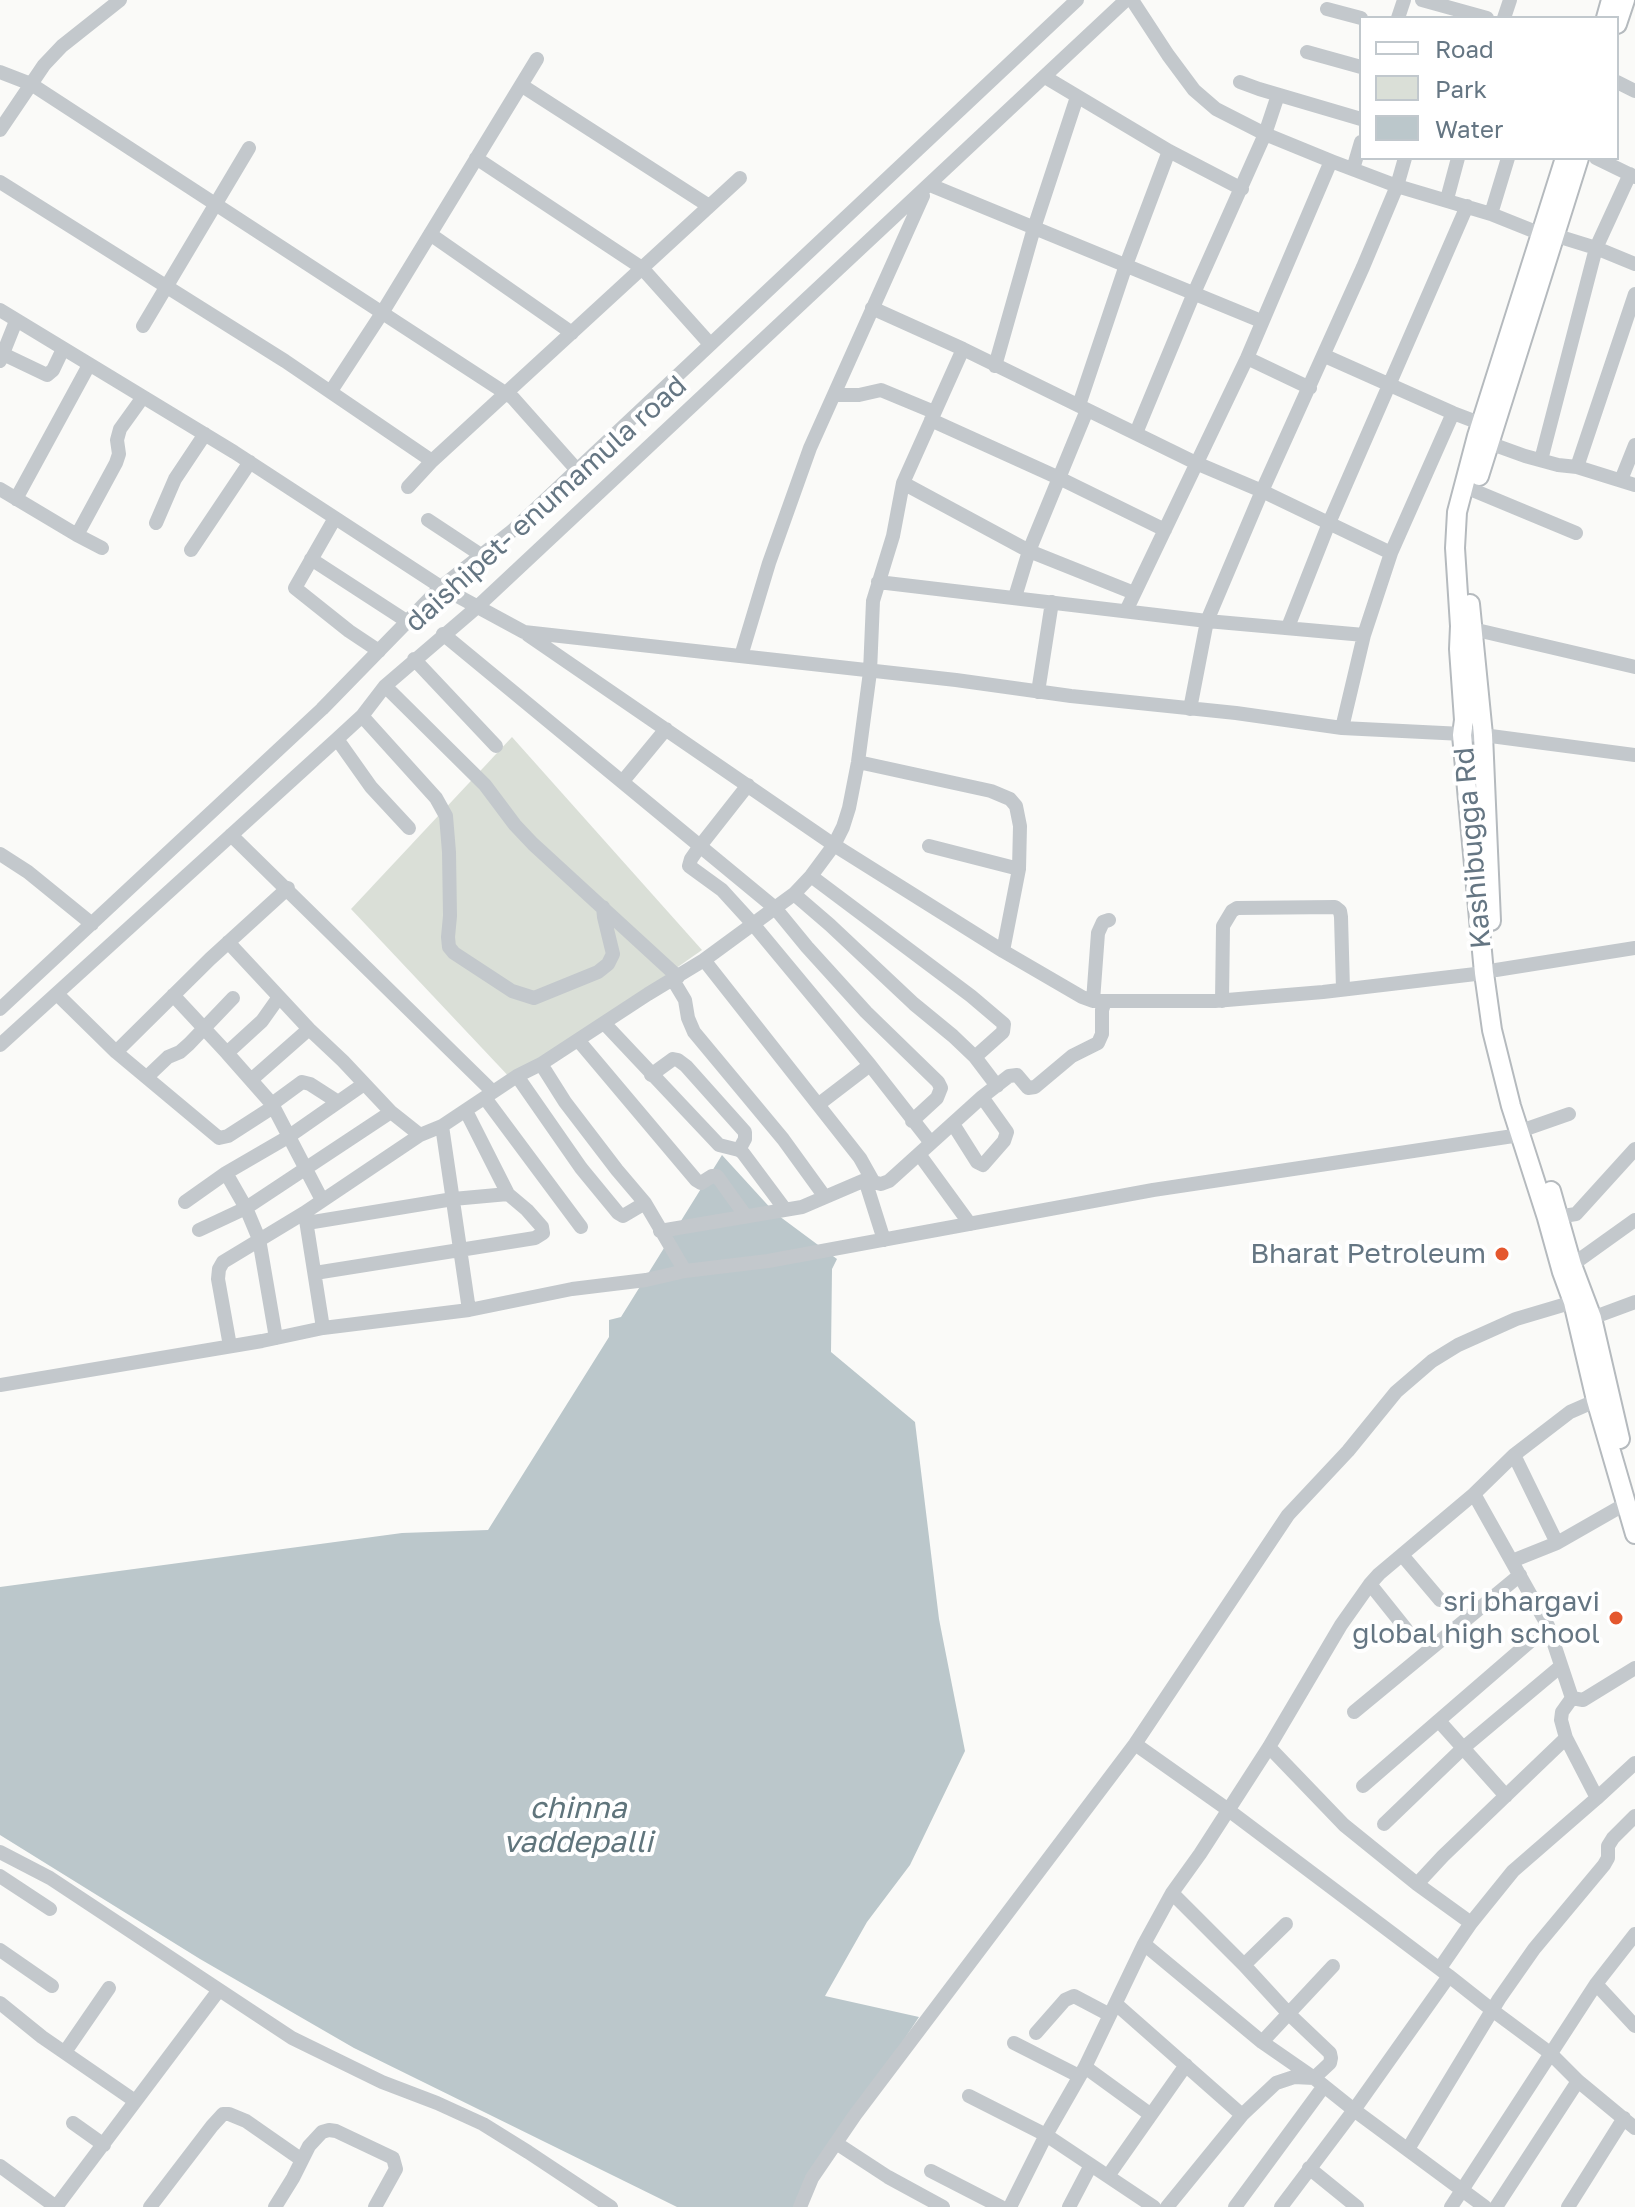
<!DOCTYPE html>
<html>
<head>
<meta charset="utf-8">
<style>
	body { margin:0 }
	#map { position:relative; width:1635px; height:2207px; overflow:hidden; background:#fafaf8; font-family:"Golos Text",sans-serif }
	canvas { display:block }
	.legend { position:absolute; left:1359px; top:16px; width:260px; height:144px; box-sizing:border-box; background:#fff; border:2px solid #c1c8cd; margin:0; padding:10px 14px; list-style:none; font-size:24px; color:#657683 }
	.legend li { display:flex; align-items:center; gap:16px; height:40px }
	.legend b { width:40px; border:2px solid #c1c8cd }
</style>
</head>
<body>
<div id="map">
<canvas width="1635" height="2207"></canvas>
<ul class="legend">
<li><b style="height:10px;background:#fff"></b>Road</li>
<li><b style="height:22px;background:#dadfd7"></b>Park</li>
<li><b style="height:22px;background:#bbc7cb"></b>Water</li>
</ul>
</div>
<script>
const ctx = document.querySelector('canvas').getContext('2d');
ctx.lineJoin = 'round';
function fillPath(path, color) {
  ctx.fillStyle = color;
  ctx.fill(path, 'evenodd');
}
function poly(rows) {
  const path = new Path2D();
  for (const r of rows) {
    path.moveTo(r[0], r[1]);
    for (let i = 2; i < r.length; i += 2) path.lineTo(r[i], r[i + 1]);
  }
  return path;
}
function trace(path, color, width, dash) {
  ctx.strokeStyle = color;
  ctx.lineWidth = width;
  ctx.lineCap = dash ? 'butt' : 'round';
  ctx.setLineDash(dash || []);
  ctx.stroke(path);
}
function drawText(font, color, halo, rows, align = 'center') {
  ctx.font = font + ' "Golos Text",sans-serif';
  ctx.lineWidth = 8;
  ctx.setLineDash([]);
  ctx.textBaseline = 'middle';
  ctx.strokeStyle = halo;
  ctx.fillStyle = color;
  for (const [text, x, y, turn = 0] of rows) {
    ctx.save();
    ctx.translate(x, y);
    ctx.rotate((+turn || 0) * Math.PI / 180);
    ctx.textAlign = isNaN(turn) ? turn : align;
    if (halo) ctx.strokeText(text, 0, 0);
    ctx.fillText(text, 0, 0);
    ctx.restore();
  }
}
fillPath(poly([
	[512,737,702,950,514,1082,351,909]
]), '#dadfd7');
fillPath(poly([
	[722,1155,775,1213,837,1259,832,1269,831,1352,915,1422,939,1619,965,1751,910,1865,867,1922,825,1996,919,2017,793,2207,677,2207,354,2048,200,1959,0,1835,0,1587,402,1533,488,1530,609,1337,609,1320,621,1317]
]), '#bbc7cb');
const major = poly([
	[1606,18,1611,0],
	[1617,24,1625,0],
	[1565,158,1477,436,1457,512,1455,548,1460,626,1459,649,1464,720,1462,735,1484,973,1492,1030,1511,1106,1547,1218,1562,1272,1573,1302,1596,1400,1635,1534],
	[1479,476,1579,158],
	[1470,604,1483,735,1491,921],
	[1551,1191,1572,1265,1592,1318,1620,1439]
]);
trace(major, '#b5babe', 22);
trace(poly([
	[1132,0,1168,55,1194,90,1216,109,1265,134,1331,161,1397,186,1491,214,1541,234],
	[1422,0,1487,18],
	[1327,9,1361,18],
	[1398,18,1404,0],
	[1504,18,1510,0],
	[1307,52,1361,67],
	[0,72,31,84,513,398,577,470],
	[1045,77,1169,151,1242,189],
	[1240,82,1259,89,1361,119],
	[1617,82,1635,91],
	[521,85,709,206],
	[0,130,44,65,62,46,120,0],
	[476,158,642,268,710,344],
	[1596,158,1635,177],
	[1353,169,1361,142],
	[0,182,285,361,432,461],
	[930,185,1261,321],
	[1447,199,1458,158],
	[1491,214,1508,158],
	[430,234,572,333],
	[1554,235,1596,248,1635,264],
	[872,308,963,349,1196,463,1262,491,1391,553],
	[0,310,234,452,441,587,524,632,956,680,1071,696,1236,713,1342,728,1483,735,1635,755],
	[143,326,249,148],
	[963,349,903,483,1029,551,1134,593],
	[3,354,47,375,53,370,63,349],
	[1325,356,1453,413,1482,424],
	[1247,358,1310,388],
	[0,361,16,321],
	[995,366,1034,228,1077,97],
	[331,391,382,313,537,59],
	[834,395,859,395,881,390,934,412],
	[1079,405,1126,265,1169,151],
	[931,420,1059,478,1165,530],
	[1136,433,1194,293,1265,134,1278,95],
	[1489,443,1525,456,1558,465,1577,467,1635,485],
	[1541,460,1596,248,1630,174],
	[1577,467,1635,294],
	[1621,480,1635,445],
	[408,487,432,461,740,178],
	[0,489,77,535,102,548],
	[1475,491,1576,533],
	[16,499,89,365],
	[335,518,295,588,349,631,379,651],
	[428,520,481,555],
	[156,523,175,479,205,434],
	[77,535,116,463,119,454,117,440,120,429,143,397],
	[191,550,250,462],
	[311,559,408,622],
	[878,582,1207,621,1364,635],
	[1015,597,1029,551,1087,410],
	[1126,611,1247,358,1331,161],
	[1288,627,1329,523,1467,206],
	[1464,627,1635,667],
	[443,634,775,908,807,947,866,1012,938,1082,941,1088,937,1098,912,1121],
	[528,635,834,845,1003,951,1082,997,1093,1001,1215,1001,1323,992,1484,973],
	[741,656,769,563,810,448,923,196],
	[414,659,496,746],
	[385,686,485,785,515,825,533,844,678,977],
	[1038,692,1052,602],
	[1190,709,1207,621,1262,491,1363,267,1397,186,1405,158],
	[362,716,436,798,446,816,449,852,450,916,448,937,449,947,454,953,512,991,534,998,598,972,608,964,613,954,604,917,603,907],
	[1342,728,1364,635,1391,553,1453,413],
	[337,739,371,787,409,828],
	[858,762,991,791,1010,799,1016,806,1020,826,1019,869,1003,951],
	[623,781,666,729],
	[748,785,700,846,691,859,689,866,722,890,753,924,870,1065,931,1143],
	[231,835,493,1092],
	[929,846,1019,869],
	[0,854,28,872,92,924],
	[811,876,971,996,1004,1024,1003,1032,975,1057],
	[794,894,830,925,914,1004,953,1036,975,1057,997,1086],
	[228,942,309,1029,343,1061,391,1112,420,1135],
	[704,960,860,1158,874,1183],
	[1496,970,1635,948],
	[673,980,685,1000,688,1018,694,1032,783,1139,825,1197],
	[57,994,116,1052,219,1138,228,1136,273,1107],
	[173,995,227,1053,272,1104,322,1200],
	[1093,1001,1098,933,1103,922,1109,920],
	[1222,1001,1223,926,1232,911,1237,908,1335,907,1340,911,1341,917,1343,989],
	[0,1009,322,709,441,587,512,531,1077,0],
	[604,1023,719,1145,739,1150,743,1153,784,1208],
	[578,1040,696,1180,701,1183,712,1176,717,1176,745,1215],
	[0,1045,337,739,362,716,385,686,476,608,1126,0],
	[116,1052,210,959,288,888],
	[227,1053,262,1021,279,997],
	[541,1064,565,1102,617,1170,645,1203,685,1271],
	[651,1075,673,1059,678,1060,686,1066,745,1132,745,1139,739,1150],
	[517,1076,581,1168,618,1213,623,1216,645,1203],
	[147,1077,168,1057,180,1052,189,1044,233,998],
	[251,1080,309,1029],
	[485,1098,581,1227],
	[272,1104,302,1082,310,1084,338,1102],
	[819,1104,870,1065],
	[466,1111,508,1194],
	[953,1124,977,1162,983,1165,1004,1141,1007,1132,982,1097],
	[442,1126,469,1310],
	[1529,1128,1569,1114],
	[919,1154,970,1224],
	[226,1173,246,1208,259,1239,276,1338],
	[865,1180,884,1240],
	[185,1202,226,1173,288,1137,364,1084],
	[305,1214,323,1328],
	[1551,1218,1576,1214,1635,1149],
	[307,1223,453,1199,508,1194,527,1210,542,1227,543,1233,535,1238,315,1273],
	[199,1230,246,1208,391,1112],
	[660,1231,802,1207,865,1180,881,1184,889,1181,982,1097,1009,1076,1017,1075,1028,1088,1035,1087,1072,1056,1098,1043,1102,1034,1102,1010,1105,1001],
	[1565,1270,1635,1220],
	[1592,1318,1635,1302],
	[230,1346,218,1279,219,1269,223,1262,304,1213,420,1135,442,1126,517,1076,541,1064,648,994,704,960,794,894,811,876,834,845,843,827,849,808,858,762,870,672,873,601,893,536,903,483],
	[0,1385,262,1341,323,1328,469,1310,572,1289,646,1280,685,1271,768,1261,1153,1190,1520,1135],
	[1514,1455,1557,1543],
	[1474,1494,1548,1626,1572,1698,1562,1712,1561,1720,1566,1738,1597,1798],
	[1402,1555,1440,1600],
	[1512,1561,1557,1543,1627,1503],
	[1370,1584,1406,1629],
	[1572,1698,1583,1700,1635,1668],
	[1354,1712,1520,1575],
	[1439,1721,1506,1796],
	[1135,1744,1227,1809,1449,1976,1492,2010,1550,2053,1578,2081,1635,2128],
	[1269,1747,1344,1825,1417,1884,1471,1923],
	[1363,1786,1548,1626],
	[1384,1824,1462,1749,1561,1666],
	[0,1852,50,1878,292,2038,382,2082,437,2103,483,2124,528,2152,611,2207],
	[0,1876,50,1909],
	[1417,1884,1443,1856,1566,1738],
	[1144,1944,1262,2042,1314,2078,1354,2110,1485,2207],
	[0,1950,52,1986],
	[1244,1965,1286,1924],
	[1440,1968,1471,1923,1513,1871,1597,1798,1635,1763],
	[1596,1984,1635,2026],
	[0,2003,42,2037,135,2101],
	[1116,2004,1242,2115],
	[1036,2033,1065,2000,1074,1996,1110,2015],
	[1262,2042,1333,1966],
	[1014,2043,1079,2076],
	[65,2052,109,1988],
	[1085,2067,1151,2115],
	[969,2096,1046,2135,1154,2207],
	[73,2123,104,2145],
	[836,2143,888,2177,943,2207],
	[1408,2149,1499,1999,1534,1949,1604,1865,1608,1858,1608,1846,1613,1838,1635,1816],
	[0,2166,56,2207,219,1990],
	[1309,2168,1357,2207],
	[931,2171,1001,2207],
	[1108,2176,1186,2065],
	[150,2207,212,2126,223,2114,229,2114,246,2121,302,2160],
	[275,2207,293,2178,309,2146,322,2132,329,2130,336,2131,393,2158,396,2169,375,2207],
	[800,2207,812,2178,855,2115,1135,1744,1288,1515,1348,1451,1396,1392,1432,1361,1458,1345,1516,1319,1580,1300],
	[1010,2207,1046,2135,1085,2067,1144,1944,1172,1893,1200,1854,1269,1747,1341,1625,1370,1584,1379,1574,1474,1494,1514,1455,1570,1412,1602,1398],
	[1069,2207,1091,2165],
	[1167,2207,1242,2115,1276,2083,1294,2077,1314,2078,1330,2063,1331,2058,1330,2053,1289,2014,1244,1965,1172,1893],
	[1235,2207,1324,2086],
	[1281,2207,1354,2110,1449,1976],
	[1451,2207,1596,1984,1635,1934],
	[1496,2207,1578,2081],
	[1568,2207,1624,2118]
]), '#c3c8cc', 14);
trace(major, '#fff', 18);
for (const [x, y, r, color] of [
	[1502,1254,8,"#e4572e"],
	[1616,1618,8,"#e4572e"]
]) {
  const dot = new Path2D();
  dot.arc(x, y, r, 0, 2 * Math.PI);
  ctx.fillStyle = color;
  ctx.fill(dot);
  trace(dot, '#fff', 3);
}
drawText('28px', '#657683', '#fff', [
	["daishipet- enumamula road",546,504,-42],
	["Kashibugga Rd",1473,848,-95]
]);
drawText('28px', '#657683', '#fff', [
	["Bharat Petroleum",1486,1254],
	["sri bhargavi",1600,1602],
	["global high school",1600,1634]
], 'right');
drawText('italic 30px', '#60757c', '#fff', [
	["chinna",578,1808],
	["vaddepalli",578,1842]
]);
</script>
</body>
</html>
